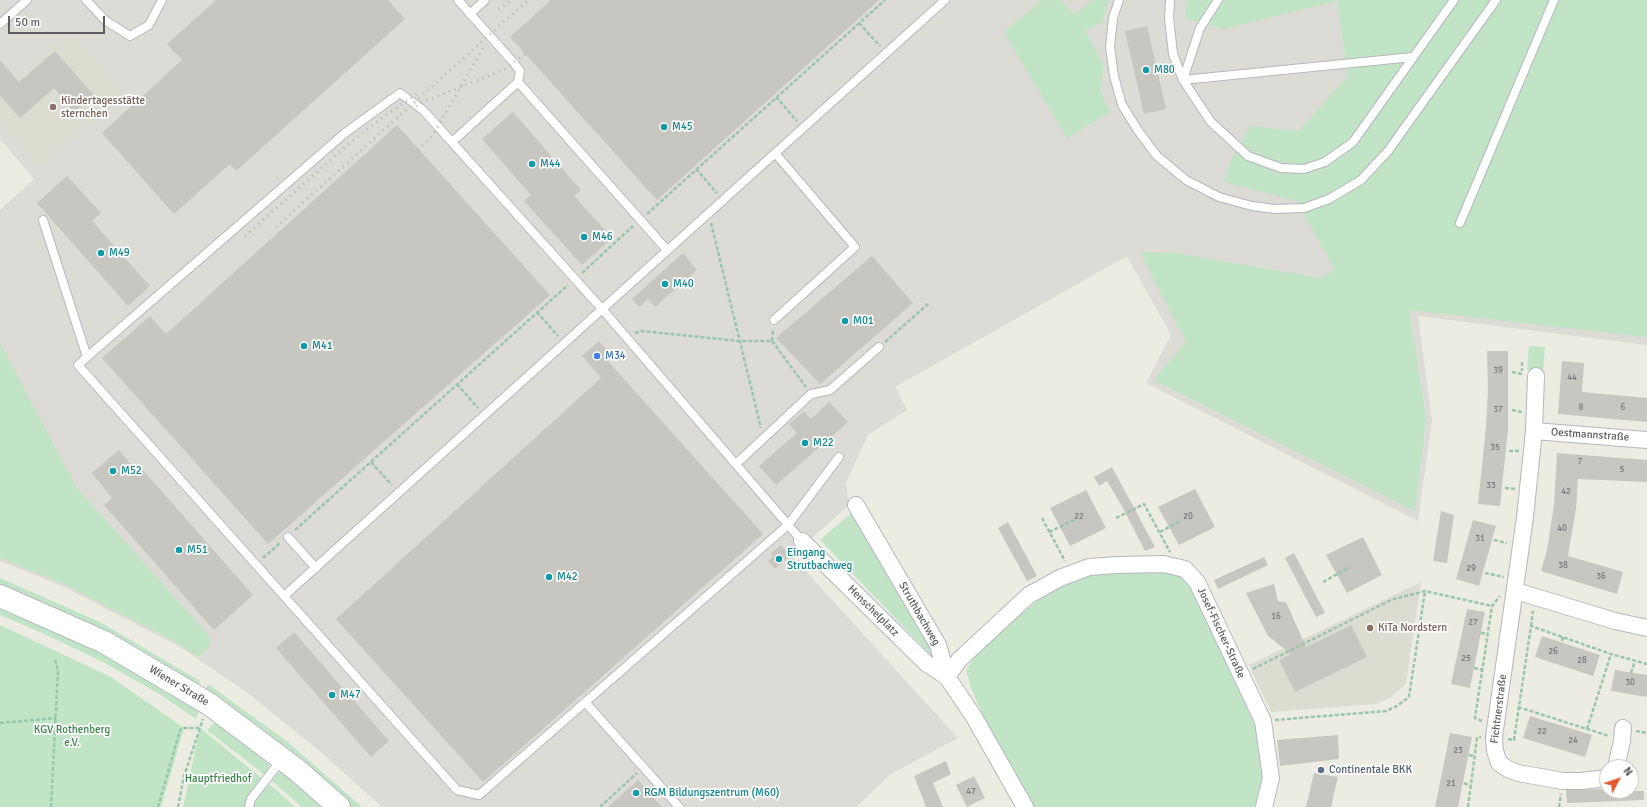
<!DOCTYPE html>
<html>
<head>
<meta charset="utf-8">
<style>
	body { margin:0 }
	#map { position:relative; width:1647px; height:807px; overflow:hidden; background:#edece3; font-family:Signika,sans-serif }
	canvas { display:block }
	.north { position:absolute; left:1599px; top:759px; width:40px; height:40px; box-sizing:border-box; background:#fff; border:1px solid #bdbec1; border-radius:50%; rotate:50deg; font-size:11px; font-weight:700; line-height:16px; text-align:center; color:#5b5d63 }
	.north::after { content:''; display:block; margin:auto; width:14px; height:18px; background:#e35a32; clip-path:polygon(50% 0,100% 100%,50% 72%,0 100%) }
	.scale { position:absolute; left:8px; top:16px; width:97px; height:18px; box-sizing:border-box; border:2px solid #5b5d63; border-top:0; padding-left:5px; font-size:12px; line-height:14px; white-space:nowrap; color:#5b5d63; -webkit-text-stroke:3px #fff; paint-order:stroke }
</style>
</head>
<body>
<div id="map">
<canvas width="1647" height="807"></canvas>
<div class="north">N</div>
<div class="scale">50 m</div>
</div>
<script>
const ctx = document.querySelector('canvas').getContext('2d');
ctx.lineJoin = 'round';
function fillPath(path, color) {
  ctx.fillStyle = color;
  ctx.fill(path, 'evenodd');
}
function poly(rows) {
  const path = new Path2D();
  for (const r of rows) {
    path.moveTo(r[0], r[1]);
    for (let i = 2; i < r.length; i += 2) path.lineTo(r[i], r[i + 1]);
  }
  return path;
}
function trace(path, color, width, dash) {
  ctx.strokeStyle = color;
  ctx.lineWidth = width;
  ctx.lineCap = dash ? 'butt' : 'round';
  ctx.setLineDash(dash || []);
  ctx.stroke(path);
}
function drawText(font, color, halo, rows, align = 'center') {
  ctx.font = font + ' Signika,sans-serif';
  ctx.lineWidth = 3.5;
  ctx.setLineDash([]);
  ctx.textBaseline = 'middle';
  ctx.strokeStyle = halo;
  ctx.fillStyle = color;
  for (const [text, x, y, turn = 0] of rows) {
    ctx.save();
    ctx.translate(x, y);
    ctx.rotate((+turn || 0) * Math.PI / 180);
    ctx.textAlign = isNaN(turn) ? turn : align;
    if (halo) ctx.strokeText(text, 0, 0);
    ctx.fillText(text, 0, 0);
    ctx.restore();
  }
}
fillPath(poly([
	[0,0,1647,0,1647,345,1418,316,1432,420,1418,521,1146,383,1171,335,1127,256,895,387,907,410,868,435,846,483,849,505,792,556,958,738,891,774,856,807,382,807,323,754,244,690,180,647,64,587,0,561,0,210,34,179,0,139]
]), '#dcdbd5');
fillPath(poly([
	[71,32,123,93,39,165,0,120,0,94],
	[1421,582,1406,684,1390,698,1376,704,1271,712,1249,665]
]), '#dddcd1');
fillPath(poly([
	[1042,0,1061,0,1074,15,1093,0,1109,0,1102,22,1085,31,1104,66,1100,90,1110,112,1067,138,1004,32],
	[1187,0,1647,0,1647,337,1409,310,1426,418,1415,511,1154,380,1186,342,1140,252,1175,253,1320,278,1335,270,1297,201,1224,182,1231,159,1251,126,1299,131,1348,76,1337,1,1224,29,1185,18],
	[0,343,76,487,209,636,210,644,203,655,197,656,181,645,66,585,0,558],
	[1529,346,1545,347,1543,372,1527,370],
	[851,513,933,648,935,653,931,655,820,540],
	[1140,571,1180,574,1194,592,1258,732,1264,783,1258,807,1033,807,982,713,971,688,966,670,974,658,984,646,1036,602,1064,583,1090,574],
	[0,578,100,622,200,681,197,690,0,588],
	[0,606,110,654,199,710,196,719,161,695,103,662,40,632,0,615],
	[0,625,111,677,184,728,161,807,0,807],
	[208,684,288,742,362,807,350,807,305,767,205,691],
	[216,721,270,763,266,776,207,730],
	[200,728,275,789,295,807,183,807],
	[281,771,322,807,302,807,271,780]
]), '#c0e4c5');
fillPath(poly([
	[216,0,388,0,405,19,236,171,230,164,174,214,102,133,182,60,167,44],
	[551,0,879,0,657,200,510,37],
	[1147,26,1166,109,1144,114,1125,31],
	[55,51,94,95,74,112,54,88,20,118,0,95,0,60,19,82],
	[513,112,581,190,574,196,612,238,582,265,524,201,531,195,482,139],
	[397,125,550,295,268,544,102,358,150,316,166,334],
	[67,176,101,213,92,221,150,286,128,306,37,203],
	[683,253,697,270,655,307,648,299,639,307,632,299],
	[872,256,913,303,820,384,776,338],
	[599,341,611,355,606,359,763,534,483,782,336,619,601,378,582,356],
	[1487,351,1508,351,1508,429,1500,506,1478,504,1486,427,1488,390],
	[1562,361,1584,363,1582,392,1647,398,1647,422,1558,414],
	[829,402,848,422,776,485,759,466,797,433,789,424,804,411,811,419],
	[119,450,139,474,143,470,253,595,214,630,104,505,112,498,92,473],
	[1557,453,1647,460,1647,482,1578,479,1576,509,1568,556,1623,572,1617,594,1541,571,1547,550,1554,505],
	[1112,467,1155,547,1145,551,1123,508,1107,481,1099,486,1094,477],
	[1195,489,1215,527,1179,545,1158,507],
	[1086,490,1106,528,1070,546,1050,508],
	[1441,511,1454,515,1447,563,1433,561],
	[1473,520,1496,526,1479,586,1456,579],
	[1008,522,1037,576,1027,581,998,528],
	[1363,537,1382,575,1347,593,1326,555],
	[781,545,790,556,775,569,768,561,773,556,771,553],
	[1294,553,1325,613,1316,617,1285,558],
	[1264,557,1268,565,1218,589,1214,580],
	[1274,584,1278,601,1286,602,1306,647,1351,625,1367,657,1295,692,1279,660,1291,654,1268,636,1246,593],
	[1467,609,1485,612,1470,688,1451,684],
	[294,632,389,741,371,757,276,648],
	[1542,636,1600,655,1593,676,1535,657],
	[1615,670,1647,675,1647,697,1611,691],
	[1530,716,1592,735,1585,757,1523,738],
	[1450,733,1472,737,1458,807,1435,807],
	[1338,735,1339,759,1280,766,1277,740],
	[946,761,951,774,933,783,943,807,926,807,914,776],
	[1314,773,1338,777,1331,807,1306,807],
	[974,776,985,798,967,807,956,785],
	[638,780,662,807,608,807],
	[1607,789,1607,791,1644,791,1644,800,1567,803,1566,790]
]), '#c8c6c0');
const lane = poly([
	[86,0,106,21,130,36,149,25,162,0],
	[458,0,514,63,520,71,518,82,667,250],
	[1119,0,1113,18,1110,47,1114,76,1122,105,1139,132,1157,156,1186,180,1219,197,1252,206,1275,209,1304,208,1329,199,1361,180,1388,151,1496,0],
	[1170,0,1169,18,1173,54,1183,80,1211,122,1248,156,1281,168,1304,169,1325,162,1353,142,1454,0],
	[1218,0,1200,28,1183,80,1413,57],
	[470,14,485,0],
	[0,24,27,0],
	[452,142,518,82],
	[43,220,87,357,78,365,457,790,479,795,788,525,839,457],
	[1460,223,1554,0],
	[774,320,855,247,775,153],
	[87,357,345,133,400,93,423,110,602,309,802,541],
	[736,464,811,394,830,390,879,347],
	[288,537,316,568],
	[284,596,945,0],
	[585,702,679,807],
	[249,807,251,799,282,759]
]);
const street = poly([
	[1536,376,1534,431,1525,517,1494,737,1495,751,1499,763,1508,769,1518,773,1563,781,1581,781,1607,778],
	[1534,431,1647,440],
	[856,505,938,645,947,677,974,717,1025,807],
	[802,541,926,663,947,677],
	[1516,591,1615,621,1647,628],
	[947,677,959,660,1029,595,1060,578,1089,567,1117,565,1164,564,1185,569,1197,582,1263,721,1271,778,1264,807],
	[1616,767,1622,741,1623,728]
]);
const secondary = poly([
	[0,596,104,642,209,704,297,770,339,807]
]);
trace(lane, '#b5b7bd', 10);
trace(street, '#b5b7bd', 18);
trace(secondary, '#b6b8bf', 24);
trace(poly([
	[859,23,880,46],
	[776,97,797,121],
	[696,169,717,193],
	[647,214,885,0],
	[711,223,761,428],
	[582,273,633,226],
	[537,312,558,336],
	[635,333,642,331,739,341,772,341,773,330],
	[772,341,806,387],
	[885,342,928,304],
	[1522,362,1522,371],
	[1512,372,1522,374],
	[457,384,478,408],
	[1512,410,1522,412],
	[1509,451,1519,451],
	[371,462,392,485],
	[1505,488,1515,489],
	[1042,518,1065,561],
	[1116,518,1144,504,1170,552],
	[295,530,568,285],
	[1049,532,1074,520],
	[1160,532,1182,520],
	[1494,540,1507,543],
	[263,558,280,543],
	[1485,573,1504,577],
	[1323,582,1350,567],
	[1531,626,1533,611],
	[1481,633,1488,634],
	[1562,641,1563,637],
	[1474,668,1483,670],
	[1253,669,1391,600,1425,591,1492,606],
	[1631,673,1635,661],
	[1518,707,1609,736],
	[1275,720,1386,711,1397,706,1409,697,1425,591],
	[1482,721,1475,718,1492,606,1500,596],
	[0,723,56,718],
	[1587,729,1611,654],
	[1636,731,1647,733],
	[1508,739,1514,740,1531,626,1611,654,1647,664],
	[1469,755,1475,756],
	[1464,783,1471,786],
	[51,807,58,671,55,660],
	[158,807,180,730,184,728,200,728],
	[178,807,184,776,203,719],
	[600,807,637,773],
	[1468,807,1477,738,1481,737],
	[1559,807,1561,794]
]), '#99c5ac', 2.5, [4, 2]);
trace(lane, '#fff', 8);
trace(street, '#fff', 16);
trace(secondary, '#fff', 22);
trace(poly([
	[499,10,510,0],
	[416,106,423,102,503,70,525,54],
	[418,150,433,135,484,46],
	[276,227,528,0],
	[245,236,345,147,380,119,417,94]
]), '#b3b4b4', 3, [1, 5]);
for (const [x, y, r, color] of [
	[1146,70,4,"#0f9aa8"],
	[53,107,4,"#8d6e63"],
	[664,127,4,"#0f9aa8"],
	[532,164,4,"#0f9aa8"],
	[584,237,4,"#0f9aa8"],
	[101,253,4,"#0f9aa8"],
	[665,284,4,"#0f9aa8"],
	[845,321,4,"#0f9aa8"],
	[304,346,4,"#0f9aa8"],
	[597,356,4,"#3f7fe0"],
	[805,443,4,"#0f9aa8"],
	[113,471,4,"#0f9aa8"],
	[179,550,4,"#0f9aa8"],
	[779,559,4,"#0f9aa8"],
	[549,577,4,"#0f9aa8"],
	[1370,628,4,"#8d6e63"],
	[332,695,4,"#0f9aa8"],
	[1321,770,4,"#5c6f8a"],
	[636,793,4,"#0f9aa8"]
]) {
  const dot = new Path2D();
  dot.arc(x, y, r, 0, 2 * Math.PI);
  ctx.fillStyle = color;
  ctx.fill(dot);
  trace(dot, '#fff', 1.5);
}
drawText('9px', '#76777a', null, [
	["39",1498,371],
	["44",1572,378],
	["8",1581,408],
	["6",1623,408],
	["37",1498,410],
	["35",1495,448],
	["7",1580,462],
	["5",1622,470],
	["33",1491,486],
	["42",1566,492],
	["22",1079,517],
	["20",1188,517],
	["40",1562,529],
	["31",1480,539],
	["38",1563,566],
	["29",1471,569],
	["36",1601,577],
	["16",1276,617],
	["27",1473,623],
	["26",1553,652],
	["25",1466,659],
	["28",1582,661],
	["30",1630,683],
	["22",1542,732],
	["24",1573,741],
	["23",1458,751],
	["21",1451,784],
	["47",971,792]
]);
drawText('11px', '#0d838f', '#fff', [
	["M80",1154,70],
	["M45",672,127],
	["M44",540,164],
	["M46",592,237],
	["M49",109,253],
	["M40",673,284],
	["M01",853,321],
	["M41",312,346],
	["M22",813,443],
	["M52",121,471],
	["M51",187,550],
	["Eingang",787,553],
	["Strutbachweg",787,566],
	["M42",557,577],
	["M47",340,695],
	["RGM Bildungszentrum (M60)",644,793]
], 'left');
drawText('11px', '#785e54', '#fff', [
	["Kindertagesstätte",61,101],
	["sternchen",61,114],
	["KiTa Nordstern",1378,628]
], 'left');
drawText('11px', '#366cbe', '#fff', [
	["M34",605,356]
], 'left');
drawText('11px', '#5b5d63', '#fff', [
	["Oestmannstraße",1590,435,4],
	["Henschelplatz",873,611,45],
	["Struthbachweg",919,614,60],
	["Josef-Fischer-Straße",1221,633,65],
	["Wiener Straße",179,686,31],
	["Fichtnerstraße",1499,709,-83]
]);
drawText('11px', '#388547', '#fff', [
	["KGV Rothenberg",72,730],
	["e.V.",72,743],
	["Hauptfriedhof",218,779]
]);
drawText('11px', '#4e5e75', '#fff', [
	["Continentale BKK",1329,770]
], 'left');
</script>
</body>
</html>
